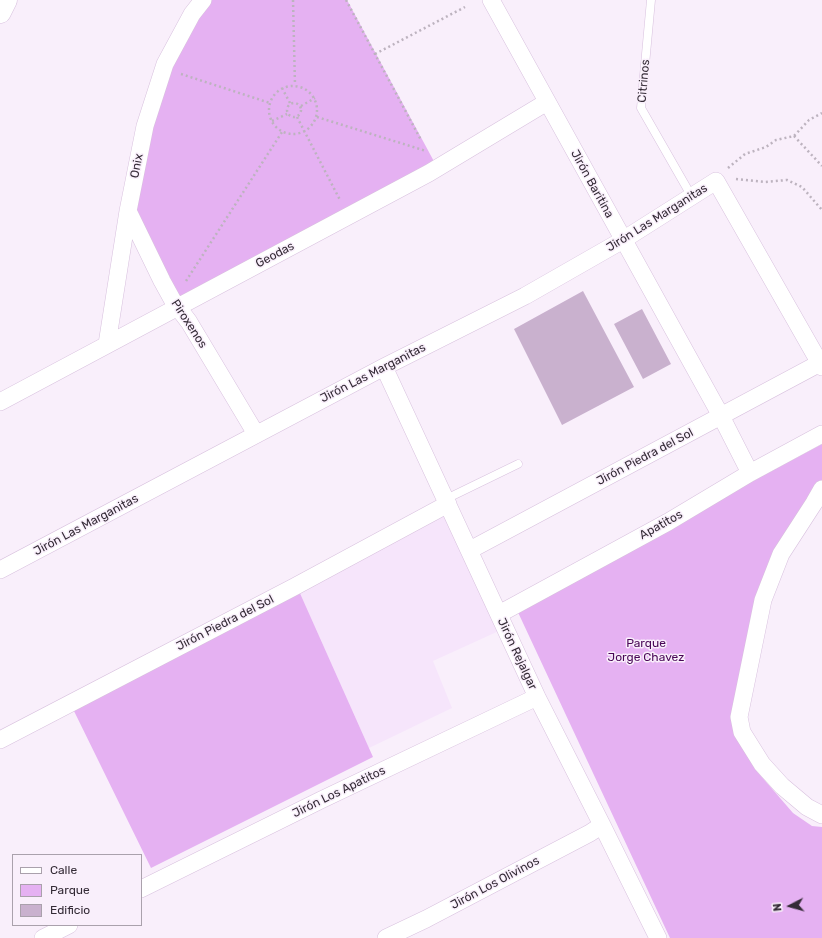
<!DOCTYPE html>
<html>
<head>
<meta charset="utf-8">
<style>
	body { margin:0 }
	#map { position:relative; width:822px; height:938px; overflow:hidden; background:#f9effb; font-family:Rubik,sans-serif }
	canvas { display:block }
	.legend { position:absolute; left:12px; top:854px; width:130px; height:72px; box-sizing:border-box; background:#f9effb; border:1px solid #aaa1ac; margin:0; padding:5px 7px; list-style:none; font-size:12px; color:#342b36 }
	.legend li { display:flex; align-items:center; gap:8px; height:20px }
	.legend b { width:20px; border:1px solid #aaa1ac }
	.north { position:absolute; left:770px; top:886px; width:40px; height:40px; -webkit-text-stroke:3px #f9effb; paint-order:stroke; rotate:264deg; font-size:11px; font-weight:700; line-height:16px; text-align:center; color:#342b36 }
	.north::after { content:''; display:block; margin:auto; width:14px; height:18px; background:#342b36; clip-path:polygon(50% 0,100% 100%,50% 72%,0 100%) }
</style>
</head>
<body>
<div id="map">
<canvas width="822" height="938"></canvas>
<ul class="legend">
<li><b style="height:5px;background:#fff"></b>Calle</li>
<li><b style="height:11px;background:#e5b1f2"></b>Parque</li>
<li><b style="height:11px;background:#c9b1ce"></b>Edificio</li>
</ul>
<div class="north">N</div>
</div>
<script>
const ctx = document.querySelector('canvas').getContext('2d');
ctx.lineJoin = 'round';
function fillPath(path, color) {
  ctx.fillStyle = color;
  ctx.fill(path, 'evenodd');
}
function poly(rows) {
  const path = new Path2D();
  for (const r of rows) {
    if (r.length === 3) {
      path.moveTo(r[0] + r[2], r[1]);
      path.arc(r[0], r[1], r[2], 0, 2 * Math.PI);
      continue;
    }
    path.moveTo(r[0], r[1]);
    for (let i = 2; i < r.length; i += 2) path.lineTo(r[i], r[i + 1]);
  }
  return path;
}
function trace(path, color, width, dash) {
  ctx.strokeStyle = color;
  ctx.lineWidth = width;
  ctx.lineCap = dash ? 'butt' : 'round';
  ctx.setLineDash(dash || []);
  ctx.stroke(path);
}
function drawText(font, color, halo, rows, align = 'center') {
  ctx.font = font + ' Rubik,sans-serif';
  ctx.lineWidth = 3;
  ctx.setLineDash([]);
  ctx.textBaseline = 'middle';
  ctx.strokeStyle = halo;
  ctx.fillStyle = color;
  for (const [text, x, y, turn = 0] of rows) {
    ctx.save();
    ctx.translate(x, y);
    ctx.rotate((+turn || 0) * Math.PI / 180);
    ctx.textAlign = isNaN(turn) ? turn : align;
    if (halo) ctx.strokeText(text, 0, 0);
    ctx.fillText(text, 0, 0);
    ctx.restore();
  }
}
fillPath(poly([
	[444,516,501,630,433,661,452,708,369,748,299,591]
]), '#f6e5fb');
fillPath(poly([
	[204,0,347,0,437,167,177,306,128,211,145,127],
	[822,444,822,480,778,553,768,584,743,748,755,769,793,813,812,826,822,827,822,938,670,938,516,608],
	[299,591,373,757,151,868,73,709]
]), '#e5b1f2');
fillPath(poly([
	[583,291,634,387,562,425,514,329],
	[642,309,671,364,643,379,614,324]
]), '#c9b1ce');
const lane = poly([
	[651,0,641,108,692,197],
	[446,499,518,464]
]);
const street = poly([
	[491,0,721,416,750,473],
	[128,211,162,281,173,301,189,322,256,434],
	[107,344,128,211,145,126,165,64,192,14,203,0],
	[384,367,537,697,602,825,658,938],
	[0,402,429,173,547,102],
	[822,489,814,503,781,554,763,600,739,717,742,732,762,764,782,786,807,807,822,815],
	[470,550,820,363],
	[0,570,384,367,525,296,623,240,716,181,822,367],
	[499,614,668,522,750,473,822,434],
	[0,740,294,587,448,504],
	[141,889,321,800,537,697],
	[43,938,69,925],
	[386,938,426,919,590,833,602,825]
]);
const secondary = poly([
	[0,12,6,0]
]);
trace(lane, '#d8c1de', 9);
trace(street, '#d8c1de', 18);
trace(secondary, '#d8c1de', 23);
trace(poly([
	[293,0,295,85],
	[346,0,421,140],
	[375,54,465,7],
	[181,74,270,103],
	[293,110,24],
	[282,88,290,103],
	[294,110,7],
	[301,106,315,98],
	[297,117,340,200],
	[317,117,426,151],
	[272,121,287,114],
	[794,136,822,166],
	[728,168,745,154,766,147,776,140,794,136,809,120,822,113],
	[736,179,765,182,787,180,802,187,822,210],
	[186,281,282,132]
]), '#bdb3bf', 2.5, [2, 3]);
trace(lane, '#fff', 8);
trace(street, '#fff', 17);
trace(secondary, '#fff', 22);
drawText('12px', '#342b36', '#f9effb', [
	["Citrinos",644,81,-85],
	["Onix",137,166,-79],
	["Jirón Baritina",592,184,61],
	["Jirón Las Marganitas",657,218,-32],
	["Geodas",275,255,-28],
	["Piroxenos",189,324,57],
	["Jirón Las Marganitas",373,373,-27],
	["Jirón Piedra del Sol",645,457,-28],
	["Jirón Las Marganitas",86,525,-28],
	["Apatitos",661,525,-29],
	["Jirón Piedra del Sol",225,623,-27],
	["Jirón Rejalgar",517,654,65],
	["Jirón Los Apatitos",339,792,-26],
	["Jirón Los Olivinos",495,883,-28]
]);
drawText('12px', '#490757', '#f9effb', [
	["Parque",646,644],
	["Jorge Chavez",646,658]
]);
</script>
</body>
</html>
